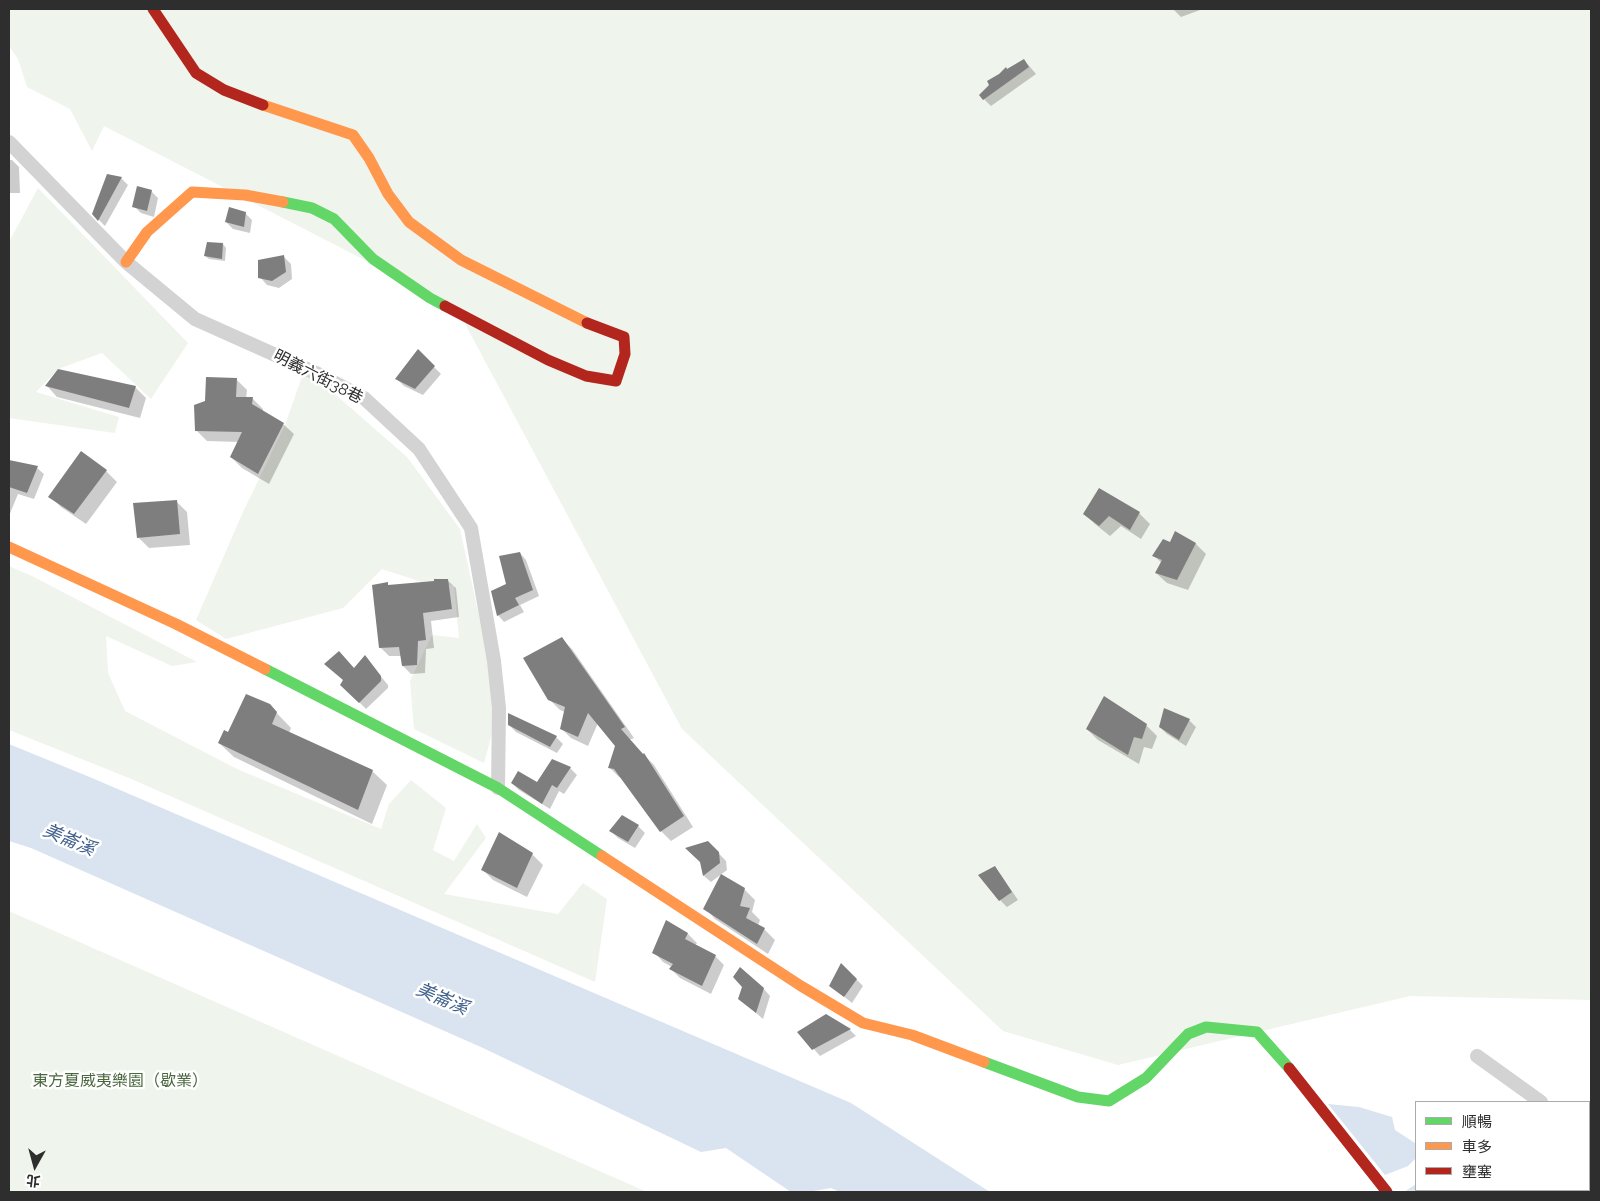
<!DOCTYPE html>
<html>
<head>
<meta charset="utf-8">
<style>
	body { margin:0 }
	#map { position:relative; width:1600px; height:1201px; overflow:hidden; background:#fff; font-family:Raleway,"Noto Sans TC",sans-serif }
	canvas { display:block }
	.frame { position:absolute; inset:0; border:10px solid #2e2e2e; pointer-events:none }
	.legend { position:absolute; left:1415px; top:1101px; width:175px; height:90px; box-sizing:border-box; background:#fff; border:1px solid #ababab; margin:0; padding:6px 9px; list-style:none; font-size:15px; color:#2e2e2e }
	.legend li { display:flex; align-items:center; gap:10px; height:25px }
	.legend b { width:25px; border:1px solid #ababab }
	.north { position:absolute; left:10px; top:1141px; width:50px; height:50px; -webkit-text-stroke:4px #fff; paint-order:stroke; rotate:187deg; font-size:14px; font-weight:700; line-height:20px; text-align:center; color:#2e2e2e }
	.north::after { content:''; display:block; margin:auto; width:18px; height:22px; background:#2e2e2e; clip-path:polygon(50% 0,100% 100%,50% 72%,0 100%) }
</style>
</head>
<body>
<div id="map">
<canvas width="1600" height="1201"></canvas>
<div class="frame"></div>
<ul class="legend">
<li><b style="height:6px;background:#63d668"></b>順暢</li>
<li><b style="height:6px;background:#ff974d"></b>車多</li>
<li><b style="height:6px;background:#b3261e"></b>壅塞</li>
</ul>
<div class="north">北</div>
</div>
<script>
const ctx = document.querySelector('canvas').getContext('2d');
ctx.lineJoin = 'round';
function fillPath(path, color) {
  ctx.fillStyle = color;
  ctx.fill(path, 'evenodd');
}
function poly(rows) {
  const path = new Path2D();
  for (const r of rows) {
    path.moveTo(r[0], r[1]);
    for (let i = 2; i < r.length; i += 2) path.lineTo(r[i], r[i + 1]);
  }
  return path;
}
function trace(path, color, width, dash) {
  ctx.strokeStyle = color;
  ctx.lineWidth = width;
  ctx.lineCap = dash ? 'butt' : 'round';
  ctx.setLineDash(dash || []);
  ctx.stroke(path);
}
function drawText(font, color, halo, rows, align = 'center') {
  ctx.font = font + ' Raleway,"Noto Sans TC",sans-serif';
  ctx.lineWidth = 5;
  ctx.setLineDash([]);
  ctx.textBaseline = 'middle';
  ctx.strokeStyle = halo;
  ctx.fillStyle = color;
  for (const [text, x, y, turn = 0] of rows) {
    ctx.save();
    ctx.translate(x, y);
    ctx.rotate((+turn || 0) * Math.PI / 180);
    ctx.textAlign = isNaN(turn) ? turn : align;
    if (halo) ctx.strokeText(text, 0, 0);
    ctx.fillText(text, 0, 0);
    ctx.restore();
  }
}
fillPath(poly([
	[9,9,1591,9,1591,1000,1410,996,1118,1065,1003,1031,682,729,456,307,104,126,92,151,70,109,27,87,18,59,9,46],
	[38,188,188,343,151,399,102,353,58,369,36,392,119,417,115,433,9,418,9,242],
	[305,368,407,457,460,529,499,708,484,763,414,729,410,681,432,635,459,638,454,585,434,586,382,569,343,608,226,639,196,620,243,512,285,425],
	[9,566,32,576,197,662,172,666,106,636,108,673,125,711,237,769,381,829,389,804,411,780,446,808,433,850,454,861,477,824,486,838,444,894,558,914,583,883,607,899,595,982,129,778,9,730],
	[9,911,647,1192,9,1192]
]), '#eff4ec');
fillPath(poly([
	[9,744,92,778,851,1103,990,1192,840,1192,831,1188,808,1192,791,1192,726,1148,701,1152,483,1048,31,848,9,841],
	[1328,1104,1359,1107,1392,1117,1395,1130,1415,1143,1416,1158,1408,1166,1385,1175],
	[1416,1184,1416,1190,1477,1190,1479,1192,1404,1192]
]), '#dae4f0');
fillPath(poly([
	[1173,9,1199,9,1200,10,1181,17],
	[1024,60,1036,74,991,106,984,99,990,85,1007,71],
	[9,160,12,160,19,167,20,193,9,193],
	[121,178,128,185,105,226,93,214],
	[151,191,158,198,154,217,141,213,134,206],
	[245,213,252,220,250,233,233,229,226,222],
	[223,244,226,248,225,261,209,259,205,256],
	[284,257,291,264,292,279,279,288,267,285,260,277],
	[418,351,441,374,423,395,404,386,397,379],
	[236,379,247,390,246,399,253,399,263,409,263,412,283,424,294,434,269,484,242,468,231,457,239,442,207,441,196,430,206,402],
	[47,386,135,387,146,398,140,418,57,397],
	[81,453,106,471,117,482,86,524,61,507,50,496],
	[9,461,37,468,44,474,34,499,18,494,9,516],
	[1100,490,1139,513,1150,524,1141,539,1121,526,1110,536,1095,524,1084,513],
	[176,501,187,512,190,545,149,548,139,538],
	[1171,544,1196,544,1206,554,1188,590,1167,583,1156,573,1162,563,1154,556],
	[520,553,526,560,539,596,520,605,524,612,504,622,498,615],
	[447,580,456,588,459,617,431,621,434,648,426,649,425,673,411,674,403,666,401,656,389,656,381,648,387,584,390,586],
	[562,639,572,649,634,738,629,740,654,765,693,827,671,841,661,831,622,778,619,777,609,767,617,746,598,723,588,746,571,738,561,728,565,712,560,710,549,699],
	[365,657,388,685,388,688,366,709,341,684],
	[269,705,291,728,289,733,372,771,387,785,372,824,234,757,219,743,229,734],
	[509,715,556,737,563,744,557,753,516,732,509,725],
	[1189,720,1196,727,1186,746,1167,734,1160,727],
	[1146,725,1157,736,1152,749,1144,747,1139,764,1098,740,1087,729],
	[552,760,570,768,577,775,564,794,559,791,550,809,519,790,512,783,537,784],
	[638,826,645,833,635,848,618,838,611,831],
	[708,842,726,861,727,870,711,882,704,876,702,862],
	[532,854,543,865,527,897,493,880,482,869],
	[994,868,1001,875,1018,900,1007,907,1000,900],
	[744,889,755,900,752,912,760,920,758,926,764,929,775,940,768,954,715,919,705,908],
	[667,922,688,934,697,943,695,946,715,956,724,965,711,994,680,978,671,969,672,967,663,962,654,952],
	[842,965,863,986,852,1003,831,986],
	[763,988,770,996,763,1019,740,999],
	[826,1016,850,1030,856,1036,820,1056,799,1032],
	[1589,1161,1591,1163,1591,1173,1589,1176],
	[1589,1187,1591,1189,1591,1192,1554,1192,1558,1190,1589,1190],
	[1491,1190,1508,1190,1509,1192,1494,1192]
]), '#0003');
fillPath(poly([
	[1024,59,1029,67,983,100,979,95,989,85,987,81,999,74,1006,67,1007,69],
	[107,174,122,177,98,221,92,214],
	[137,186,152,190,147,211,132,207],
	[229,207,246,212,244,227,225,222],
	[207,242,223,243,222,259,204,256],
	[284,255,286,272,272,281,258,278,258,260],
	[418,349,435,366,415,389,395,379],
	[58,369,136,386,129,408,45,386],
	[206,377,237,378,236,397,253,397,252,404,284,423,258,474,230,457,242,432,195,431,194,405,205,401],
	[81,451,107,470,74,514,48,497],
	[9,460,38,466,27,493,9,487],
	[1099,488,1140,512,1130,530,1109,516,1099,526,1083,514],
	[177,500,180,534,137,538,133,503],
	[1175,531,1196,543,1177,580,1155,573,1162,560,1152,556,1163,539,1170,542],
	[520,552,533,590,515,598,519,605,497,616,491,591,506,584,499,556],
	[434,579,448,579,452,609,423,613,426,640,418,641,417,665,402,666,399,647,379,648,372,585,388,582,388,585,434,581],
	[562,637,625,727,621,729,643,754,644,753,684,816,660,832,614,769,608,768,615,746,588,713,578,737,560,729,565,707,548,700,523,658],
	[339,651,354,668,365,655,381,676,381,681,359,703,340,685,343,680,324,664],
	[246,694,270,704,277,712,272,724,373,770,358,810,218,743,224,730,228,732],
	[1104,696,1147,724,1142,739,1134,737,1128,755,1086,729],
	[1164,708,1190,719,1179,740,1159,727],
	[508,713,557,736,550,747,508,725],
	[552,759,571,767,557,788,552,785,542,804,511,783,518,771,537,782],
	[622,815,639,825,628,842,609,831],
	[499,832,533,853,517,888,481,870],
	[708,841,719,852,720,863,703,876,700,862,685,848],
	[995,866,1012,892,999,901,978,875],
	[721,874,745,888,740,906,750,908,746,918,765,928,757,944,703,909],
	[666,920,688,933,685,939,716,955,702,986,669,969,673,964,652,953],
	[841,963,857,979,844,997,829,986],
	[740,967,764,988,756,1013,738,999,742,987,733,977],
	[826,1014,851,1029,812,1050,797,1032]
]), '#7e7e7e');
trace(poly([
	[9,142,126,262,195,319,318,374,364,398,419,449,471,528,494,661,499,708,498,788],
	[1477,1056,1541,1102],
	[1589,1148,1591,1152]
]), '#d3d3d3', 14);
trace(poly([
	[283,202,312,208,334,219,373,259,430,298,445,306],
	[265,669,498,788,602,856],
	[984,1062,1078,1097,1109,1101,1146,1078,1188,1034,1206,1027,1257,1032,1289,1068]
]), '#63d668', 11);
trace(poly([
	[263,105,353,135,369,158,388,194,409,222,461,260,587,323],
	[126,262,147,232,192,192,245,195,283,202],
	[9,547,176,624,265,669],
	[602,856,801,986,863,1023,912,1035,984,1062]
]), '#ff974d', 11);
trace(poly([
	[153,9,196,73,224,90,263,105],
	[445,306,548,360,586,376,616,381,625,354,624,337,587,323],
	[1289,1068,1387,1192]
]), '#b3261e', 11);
drawText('16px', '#2e2e2e', '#fff', [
	["明義六街38巷",318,377,27]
]);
drawText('16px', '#4a683e', '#fff', [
	["東方夏威夷樂園（歇業）",120,1081]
]);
drawText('italic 18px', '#40618d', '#fff', [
	["美崙溪",69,840,23],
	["美崙溪",442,999,23]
]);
</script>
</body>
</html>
